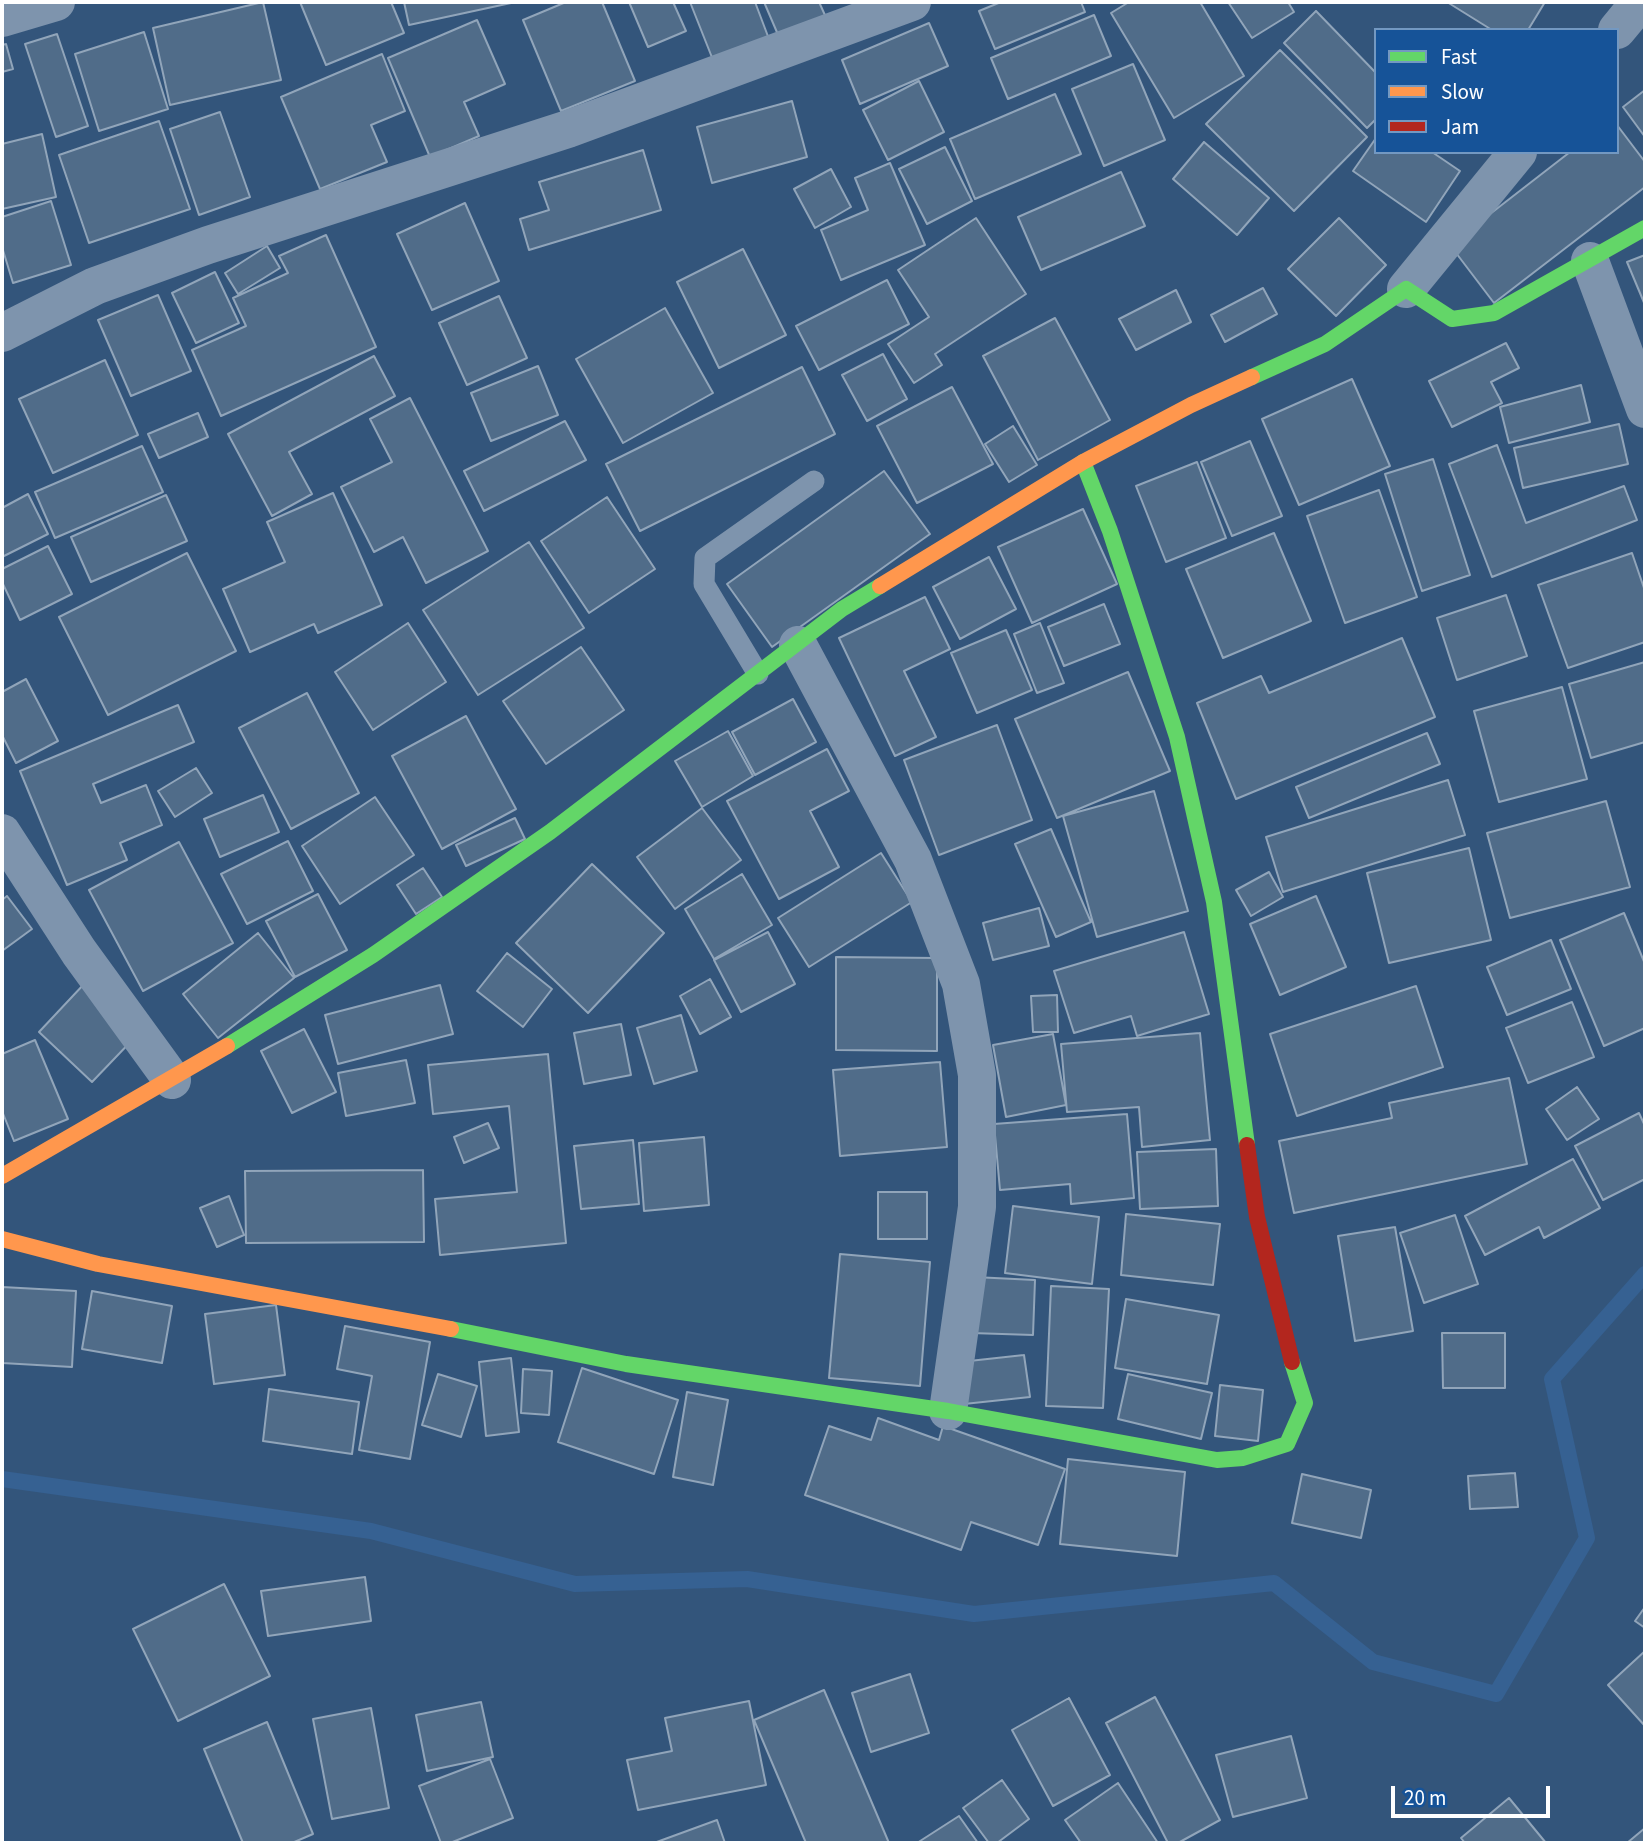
<!DOCTYPE html>
<html>
<head>
<meta charset="utf-8">
<style>
	body { margin:0 }
	#map { position:relative; width:1647px; height:1845px; overflow:hidden; background:#33557b; font-family:"Source Sans 3",sans-serif }
	canvas { display:block }
	.frame { position:absolute; inset:0; border:4px solid #fff; pointer-events:none }
	.legend { position:absolute; left:1374px; top:28px; width:245px; height:126px; box-sizing:border-box; background:#165398; border:2px solid #7398c1; margin:0; padding:9px 12px; list-style:none; font-size:21px; color:#fff }
	.legend li { display:flex; align-items:center; gap:14px; height:35px }
	.legend b { width:35px; border:2px solid #7398c1 }
	.scale { position:absolute; left:1391px; top:1786px; width:159px; height:32px; box-sizing:border-box; border:4px solid #fff; border-top:0; padding-left:9px; font-size:21px; line-height:24px; white-space:nowrap; color:#fff; -webkit-text-stroke:5px #165398; paint-order:stroke }
</style>
</head>
<body>
<div id="map">
<canvas width="1647" height="1845"></canvas>
<div class="frame"></div>
<ul class="legend">
<li><b style="height:9px;background:#63d668"></b>Fast</li>
<li><b style="height:9px;background:#ff974d"></b>Slow</li>
<li><b style="height:9px;background:#b3261e"></b>Jam</li>
</ul>
<div class="scale">20 m</div>
</div>
<script>
const ctx = document.querySelector('canvas').getContext('2d');
ctx.lineJoin = 'round';
function poly(rows) {
  const path = new Path2D();
  for (const r of rows) {
    path.moveTo(r[0], r[1]);
    for (let i = 2; i < r.length; i += 2) path.lineTo(r[i], r[i + 1]);
  }
  return path;
}
function trace(path, color, width, dash) {
  ctx.strokeStyle = color;
  ctx.lineWidth = width;
  ctx.lineCap = dash ? 'butt' : 'round';
  ctx.setLineDash(dash || []);
  ctx.stroke(path);
}
function fillPath(path, color) {
  ctx.fillStyle = color;
  ctx.fill(path, 'evenodd');
}
trace(poly([
	[2,1479,371,1531,575,1584,747,1579,974,1614,1274,1583,1373,1662,1496,1694,1587,1538,1552,1379,1645,1274]
]), '#366192', 16);
const building = poly([
	[263,2,281,80,170,105,153,28,263,2],
	[300,2,391,2,404,33,326,65,300,2],
	[404,2,511,2,511,3,409,25,404,2],
	[566,2,602,2,635,81,561,111,523,20,566,2],
	[629,2,673,2,686,31,648,47,629,2],
	[690,2,755,2,769,39,713,60,690,2],
	[764,2,819,2,829,24,782,44,764,2],
	[1001,2,1081,2,1085,12,995,49,979,11,1001,2],
	[1129,2,1200,2,1244,76,1174,118,1111,13,1129,2],
	[1228,2,1288,2,1294,12,1252,38,1228,2],
	[1447,2,1545,2,1528,30,1492,30,1447,2],
	[1316,11,1376,73,1376,119,1367,128,1284,43,1316,11],
	[1094,15,1111,56,1008,99,991,58,1094,15],
	[477,20,505,84,464,102,479,136,430,157,388,58,477,20],
	[929,23,948,66,860,104,842,60,929,23],
	[144,32,168,109,99,131,75,54,144,32],
	[57,34,88,126,56,137,25,44,57,34],
	[6,44,13,69,2,72,2,45,6,44],
	[1280,50,1367,137,1294,211,1206,124,1280,50],
	[382,54,405,111,371,125,387,162,320,189,281,97,382,54],
	[1133,64,1165,140,1104,166,1072,89,1133,64],
	[919,81,944,132,888,160,863,110,919,81],
	[1645,90,1645,137,1623,107,1645,90],
	[1055,94,1081,154,975,199,950,139,1055,94],
	[792,101,807,157,712,183,697,127,792,101],
	[220,112,250,197,199,215,170,129,220,112],
	[159,121,190,209,89,243,59,155,159,121],
	[1617,125,1645,162,1645,187,1494,303,1450,245,1570,152,1617,152,1617,125],
	[42,134,56,197,2,209,2,144,42,134],
	[1376,138,1376,152,1432,152,1460,171,1426,222,1353,171,1376,138],
	[1204,142,1269,198,1237,235,1173,179,1204,142],
	[945,147,972,201,927,224,899,169,945,147],
	[643,150,661,210,529,250,520,219,549,210,539,182,643,150],
	[890,163,925,245,841,280,821,230,868,210,855,178,890,163],
	[831,169,851,207,815,228,794,189,831,169],
	[1121,172,1145,226,1041,270,1018,217,1121,172],
	[51,201,71,265,13,283,2,247,2,217,51,201],
	[465,203,499,281,432,310,397,234,465,203],
	[976,218,1026,294,935,354,942,365,914,383,888,344,929,317,898,270,976,218],
	[1339,218,1386,265,1336,316,1288,269,1339,218],
	[326,235,376,347,221,416,192,350,246,326,233,298,288,273,279,256,326,235],
	[267,246,280,268,238,294,225,273,267,246],
	[743,249,786,335,719,368,677,282,743,249],
	[1645,255,1645,305,1627,262,1645,255],
	[215,272,239,323,196,343,172,293,215,272],
	[887,280,909,324,819,370,796,326,887,280],
	[1263,288,1277,314,1225,342,1211,315,1263,288],
	[1176,290,1191,322,1136,350,1119,319,1176,290],
	[158,295,191,371,131,396,98,320,158,295],
	[499,296,527,358,467,385,439,323,499,296],
	[665,308,713,393,623,443,576,359,665,308],
	[1055,318,1110,420,1038,460,983,356,1055,318],
	[1506,343,1519,368,1491,382,1502,403,1452,427,1429,381,1506,343],
	[883,354,907,399,867,421,842,375,883,354],
	[374,356,395,396,289,452,312,494,272,516,228,434,374,356],
	[105,360,138,435,53,473,19,399,105,360],
	[538,366,558,415,491,441,471,393,538,366],
	[802,367,835,434,640,531,606,464,802,367],
	[1352,379,1390,466,1299,505,1262,419,1352,379],
	[1581,385,1590,422,1509,443,1500,407,1581,385],
	[952,387,993,464,917,503,877,426,952,387],
	[410,398,488,551,426,583,403,537,374,552,341,487,392,462,370,419,410,398],
	[198,413,208,437,159,458,148,434,198,413],
	[565,421,586,460,484,511,464,471,565,421],
	[1619,424,1628,464,1523,488,1514,448,1619,424],
	[1013,426,1037,465,1009,482,985,444,1013,426],
	[1250,441,1282,516,1232,536,1201,462,1250,441],
	[1497,445,1526,523,1624,486,1637,520,1492,577,1449,464,1497,445],
	[142,446,163,492,55,538,35,492,142,446],
	[1433,459,1470,575,1422,591,1385,474,1433,459],
	[1197,462,1226,538,1166,562,1136,486,1197,462],
	[884,471,930,534,772,647,727,584,884,471],
	[1379,490,1417,597,1345,623,1307,516,1379,490],
	[333,493,382,605,318,633,314,624,250,652,223,589,285,562,267,522,333,493],
	[28,494,48,534,2,557,2,508,28,494],
	[166,495,187,541,91,582,71,537,166,495],
	[607,497,655,569,589,613,541,541,607,497],
	[1083,509,1117,584,1032,623,998,547,1083,509],
	[1274,533,1311,621,1223,658,1186,569,1274,533],
	[529,542,584,628,478,695,423,610,529,542],
	[48,546,72,594,20,620,2,582,2,569,48,546],
	[187,553,236,651,108,715,59,617,187,553],
	[1632,553,1645,591,1645,642,1568,668,1538,585,1632,553],
	[989,557,1016,609,960,639,933,587,989,557],
	[1506,595,1527,656,1457,680,1437,618,1506,595],
	[925,597,950,649,904,671,936,737,895,756,839,638,925,597],
	[1104,604,1120,644,1064,666,1048,627,1104,604],
	[408,623,446,682,373,730,335,672,408,623],
	[1040,623,1064,683,1037,693,1014,634,1040,623],
	[1006,630,1032,690,977,713,951,653,1006,630],
	[1402,638,1435,717,1236,799,1197,703,1261,676,1269,693,1402,638],
	[581,647,624,710,546,764,503,701,581,647],
	[1645,662,1645,742,1591,758,1569,684,1645,662],
	[1128,672,1170,771,1057,818,1015,719,1128,672],
	[26,679,58,741,16,763,2,735,2,692,26,679],
	[1562,687,1587,779,1499,802,1474,711,1562,687],
	[307,693,359,793,291,829,239,728,307,693],
	[793,699,816,742,755,775,732,732,793,699],
	[178,705,194,742,93,784,101,803,146,785,162,825,120,843,127,860,67,885,20,771,178,705],
	[466,716,516,809,442,849,392,756,466,716],
	[997,725,1032,820,939,855,904,760,997,725],
	[728,731,753,776,702,807,675,761,728,731],
	[1427,733,1440,764,1309,818,1296,787,1427,733],
	[827,749,849,791,810,811,839,867,779,899,727,801,827,749],
	[196,768,212,793,175,817,158,791,196,768],
	[1448,780,1465,835,1283,892,1266,837,1448,780],
	[1154,791,1188,911,1097,937,1063,816,1154,791],
	[263,795,279,832,220,857,204,819,263,795],
	[375,797,414,855,340,904,302,846,375,797],
	[1606,801,1630,887,1510,918,1487,833,1606,801],
	[702,808,741,860,675,909,637,857,702,808],
	[515,818,525,839,466,866,456,845,515,818],
	[1051,829,1091,922,1056,937,1015,844,1051,829],
	[288,841,313,891,247,924,221,874,288,841],
	[179,842,233,943,143,991,89,890,179,842],
	[1469,848,1491,940,1389,963,1367,873,1469,848],
	[881,853,912,902,809,967,778,918,881,853],
	[592,864,664,933,588,1013,516,943,592,864],
	[423,868,442,897,416,914,397,885,423,868],
	[1269,872,1283,897,1251,916,1236,890,1269,872],
	[742,874,772,925,714,959,685,909,742,874],
	[318,894,347,950,295,977,266,921,318,894],
	[7,896,32,929,2,951,2,900,7,896],
	[1316,896,1346,967,1280,995,1250,924,1316,896],
	[1039,908,1049,946,993,960,983,923,1039,908],
	[1624,913,1645,964,1645,1028,1604,1046,1560,940,1624,913],
	[768,932,795,984,741,1012,714,960,768,932],
	[1184,932,1209,1014,1137,1036,1131,1016,1074,1033,1054,971,1184,932],
	[258,933,294,978,218,1038,183,994,258,933],
	[1551,940,1571,989,1507,1015,1487,967,1551,940],
	[507,953,552,989,523,1027,477,991,507,953],
	[836,957,937,958,937,1051,836,1050,836,957],
	[710,979,731,1017,700,1034,680,996,710,979],
	[85,983,138,1034,92,1082,39,1032,85,983],
	[440,985,453,1034,338,1064,325,1015,440,985],
	[1416,986,1443,1067,1297,1116,1270,1034,1416,986],
	[1057,995,1058,1032,1033,1032,1031,996,1057,995],
	[1572,1002,1594,1057,1528,1083,1506,1028,1572,1002],
	[681,1015,697,1071,654,1084,637,1028,681,1015],
	[621,1024,631,1075,584,1084,574,1033,621,1024],
	[304,1029,336,1092,292,1113,261,1051,304,1029],
	[1200,1033,1210,1140,1142,1147,1139,1107,1067,1112,1061,1044,1200,1033],
	[1053,1034,1066,1105,1006,1117,993,1045,1053,1034],
	[35,1040,68,1119,14,1141,2,1111,2,1054,35,1040],
	[548,1054,566,1243,440,1255,435,1199,517,1192,509,1106,433,1114,428,1065,548,1054],
	[406,1060,415,1103,346,1116,338,1073,406,1060],
	[940,1062,947,1147,840,1156,833,1070,940,1062],
	[1509,1078,1527,1164,1294,1213,1279,1141,1392,1118,1389,1103,1509,1078],
	[1577,1087,1599,1119,1567,1140,1546,1109,1577,1087],
	[1639,1113,1645,1126,1645,1179,1603,1200,1575,1146,1639,1113],
	[1127,1114,1134,1198,1071,1204,1070,1184,1000,1190,994,1124,1127,1114],
	[488,1123,499,1148,464,1163,454,1137,488,1123],
	[704,1137,709,1205,644,1211,639,1143,704,1137],
	[633,1140,639,1204,581,1209,574,1146,633,1140],
	[1216,1149,1218,1206,1140,1209,1137,1152,1216,1149],
	[1573,1159,1600,1208,1544,1238,1539,1227,1485,1255,1465,1216,1573,1159],
	[423,1170,424,1242,246,1243,245,1171,423,1170],
	[878,1192,927,1192,927,1239,878,1239,878,1192],
	[229,1196,244,1235,217,1247,200,1208,229,1196],
	[1013,1206,1099,1217,1092,1284,1005,1273,1013,1206],
	[1126,1214,1220,1224,1213,1285,1121,1275,1126,1214],
	[1455,1215,1478,1284,1424,1303,1400,1233,1455,1215],
	[1395,1227,1413,1331,1355,1341,1338,1236,1395,1227],
	[840,1254,930,1262,920,1386,829,1378,840,1254],
	[974,1277,1035,1280,1033,1335,971,1333,974,1277],
	[1051,1286,1109,1289,1103,1408,1046,1406,1051,1286],
	[2,1287,76,1291,72,1367,2,1363,2,1287],
	[92,1291,172,1306,162,1363,82,1349,92,1291],
	[1126,1299,1219,1315,1207,1384,1115,1368,1126,1299],
	[276,1305,285,1375,214,1384,205,1314,276,1305],
	[345,1326,430,1342,410,1459,359,1450,372,1376,337,1369,345,1326],
	[1442,1333,1505,1333,1505,1388,1443,1388,1442,1333],
	[1024,1355,1030,1397,964,1404,960,1362,1024,1355],
	[511,1358,519,1432,486,1436,479,1362,511,1358],
	[582,1368,678,1400,654,1474,558,1442,582,1368],
	[523,1369,552,1371,549,1415,521,1413,523,1369],
	[438,1374,477,1386,461,1437,422,1425,438,1374],
	[1128,1374,1212,1393,1201,1439,1118,1419,1128,1374],
	[1220,1385,1263,1390,1258,1441,1215,1436,1220,1385],
	[269,1389,359,1402,352,1454,263,1441,269,1389],
	[687,1392,728,1400,713,1485,673,1477,687,1392],
	[878,1418,939,1440,943,1426,1065,1469,1038,1545,971,1522,961,1550,805,1495,829,1426,871,1440,878,1418],
	[1068,1459,1185,1472,1177,1556,1060,1544,1068,1459],
	[1515,1473,1518,1507,1470,1509,1468,1476,1515,1473],
	[1302,1474,1371,1490,1361,1538,1292,1523,1302,1474],
	[365,1577,371,1621,268,1636,261,1591,365,1577],
	[224,1584,270,1676,178,1721,133,1629,224,1584],
	[1645,1607,1645,1628,1635,1621,1645,1607],
	[1645,1651,1645,1726,1608,1685,1645,1651],
	[910,1674,929,1733,871,1752,852,1693,910,1674],
	[824,1690,889,1843,806,1843,754,1720,824,1690],
	[1155,1697,1220,1820,1178,1843,1168,1843,1106,1723,1155,1697],
	[1069,1698,1110,1775,1053,1806,1012,1730,1069,1698],
	[749,1701,766,1785,638,1810,627,1760,672,1751,665,1718,749,1701],
	[481,1702,493,1757,427,1771,416,1715,481,1702],
	[371,1708,389,1808,332,1819,313,1719,371,1708],
	[267,1722,313,1834,292,1843,243,1843,204,1749,267,1722],
	[1291,1736,1307,1798,1233,1817,1216,1755,1291,1736],
	[490,1759,513,1818,450,1843,441,1843,419,1786,490,1759],
	[1002,1780,1029,1819,997,1843,989,1843,963,1808,1002,1780],
	[1118,1783,1158,1843,1081,1843,1065,1820,1118,1783],
	[1509,1798,1546,1843,1465,1843,1461,1838,1509,1798],
	[959,1816,978,1843,917,1843,959,1816],
	[717,1820,725,1843,654,1843,717,1820],
	[1645,1828,1645,1843,1627,1843,1645,1828]
]);
fillPath(building, '#506c89');
trace(building, '#91a5ba', 2);
trace(poly([
	[758,674,704,584,705,558,814,481]
]), '#7e94ad', 21);
trace(poly([
	[2,18,56,2],
	[1617,30,1640,2],
	[1590,261,1645,409],
	[1406,289,1518,152],
	[2,333,95,286,208,245,568,129,912,2],
	[798,645,913,860,961,984,977,1075,977,1207,948,1411],
	[2,833,79,952,172,1080]
]), '#7e94ad', 38);
trace(poly([
	[1252,377,1325,344,1406,289,1452,319,1494,313,1645,228],
	[1083,462,1110,531,1177,737,1214,902,1247,1145],
	[227,1046,373,955,550,832,842,609,880,586],
	[451,1329,626,1364,948,1411,1217,1460,1243,1458,1287,1444,1305,1403,1292,1362]
]), '#63d668', 16);
trace(poly([
	[880,586,1083,462,1191,405,1252,377],
	[2,1176,227,1046],
	[2,1239,98,1264,451,1329]
]), '#ff974d', 16);
trace(poly([
	[1247,1145,1257,1217,1292,1362]
]), '#b3261e', 16);
</script>
</body>
</html>
